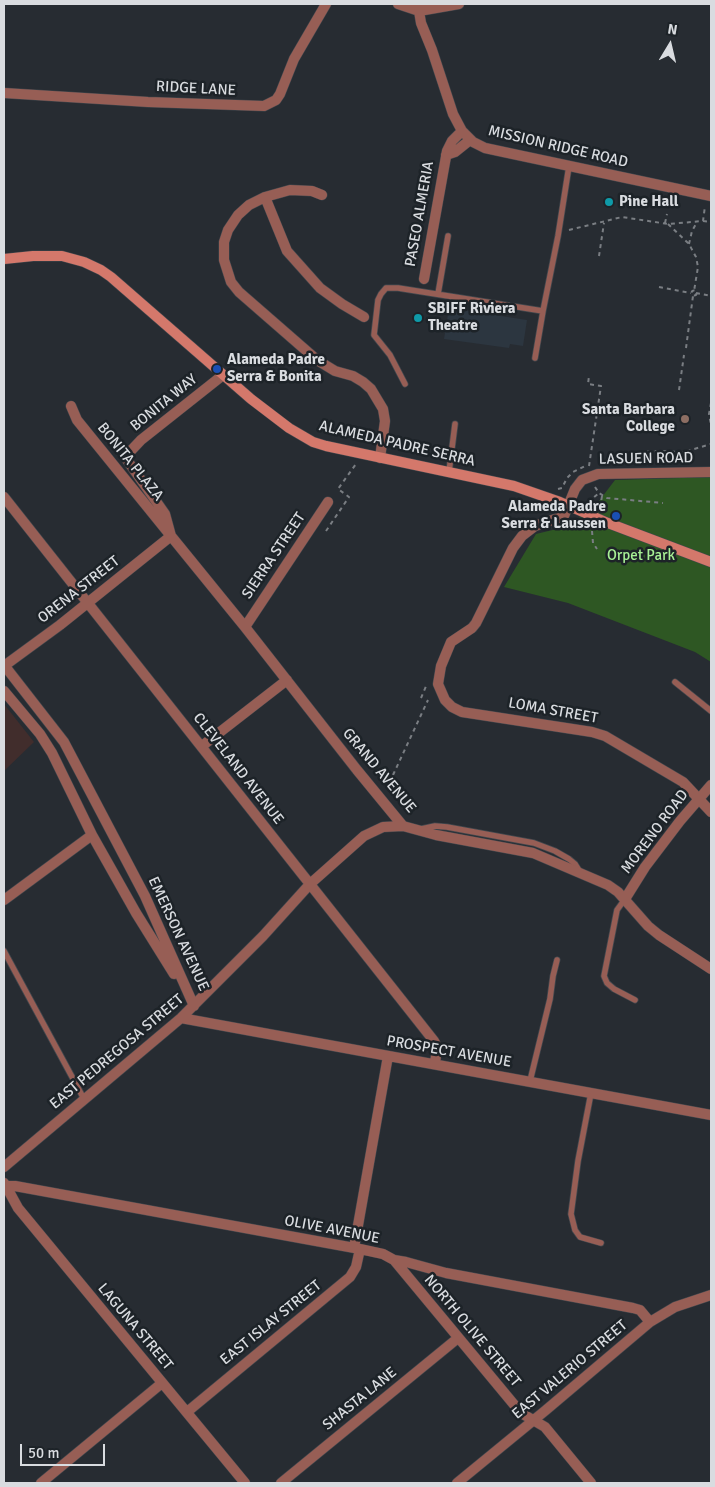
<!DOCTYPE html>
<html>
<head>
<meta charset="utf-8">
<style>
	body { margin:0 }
	#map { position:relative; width:715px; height:1487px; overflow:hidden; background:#272c32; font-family:Signika,sans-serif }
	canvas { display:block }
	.frame { position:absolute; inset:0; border:5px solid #d9dce0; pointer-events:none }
	.north { position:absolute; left:645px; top:20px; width:50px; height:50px; -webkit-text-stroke:4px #1d2328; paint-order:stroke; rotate:9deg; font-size:14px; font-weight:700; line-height:20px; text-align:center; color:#d9dce0 }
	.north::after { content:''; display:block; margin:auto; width:18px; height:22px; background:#d9dce0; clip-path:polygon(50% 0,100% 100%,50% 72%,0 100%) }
	.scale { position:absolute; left:20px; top:1444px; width:85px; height:22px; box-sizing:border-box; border:2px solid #d9dce0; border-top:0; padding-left:6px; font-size:15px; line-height:18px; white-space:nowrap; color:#d9dce0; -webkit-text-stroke:4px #1d2328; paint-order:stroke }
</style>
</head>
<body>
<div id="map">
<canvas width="715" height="1487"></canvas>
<div class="frame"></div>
<div class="north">N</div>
<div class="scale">50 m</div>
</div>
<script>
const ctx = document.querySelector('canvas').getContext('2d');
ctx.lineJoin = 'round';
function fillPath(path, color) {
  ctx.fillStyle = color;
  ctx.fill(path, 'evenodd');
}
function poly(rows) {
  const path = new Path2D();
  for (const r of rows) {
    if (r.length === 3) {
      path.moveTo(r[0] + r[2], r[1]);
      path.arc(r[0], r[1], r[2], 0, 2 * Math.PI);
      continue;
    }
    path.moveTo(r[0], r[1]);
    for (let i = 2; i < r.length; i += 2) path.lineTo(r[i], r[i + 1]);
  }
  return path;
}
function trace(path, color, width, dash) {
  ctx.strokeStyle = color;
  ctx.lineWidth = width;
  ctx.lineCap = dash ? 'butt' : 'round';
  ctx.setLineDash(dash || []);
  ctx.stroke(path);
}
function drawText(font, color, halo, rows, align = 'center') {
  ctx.font = font + ' Signika,sans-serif';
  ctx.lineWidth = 5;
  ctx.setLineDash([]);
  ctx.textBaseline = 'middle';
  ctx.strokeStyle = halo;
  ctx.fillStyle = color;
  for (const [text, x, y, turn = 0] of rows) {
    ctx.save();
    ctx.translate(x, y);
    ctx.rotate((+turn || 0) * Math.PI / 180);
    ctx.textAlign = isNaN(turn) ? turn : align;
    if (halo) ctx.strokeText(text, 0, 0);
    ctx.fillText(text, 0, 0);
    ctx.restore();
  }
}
fillPath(poly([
	[449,308,527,320,523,346,510,344,509,348,444,339]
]), '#2c3640');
fillPath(poly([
	[4,704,34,742,4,771]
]), '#412d2c');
fillPath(poly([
	[711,477,711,662,695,652,568,603,504,587,536,534,569,526,599,501,615,480]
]), '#2e5723');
const lane = poly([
	[438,294,448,236],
	[535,358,543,311,558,236,569,166],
	[405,384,390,355,374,335,378,300,381,294,386,288,398,288,543,311],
	[449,472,455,424],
	[675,682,711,711],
	[421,829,435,826,447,827,534,843,555,851,569,859,575,864,580,872],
	[625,899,617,910,604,976,607,983,614,989,635,1000],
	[4,951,84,1099],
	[530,1081,550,999,553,976,557,960],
	[591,1093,578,1161,571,1214,575,1230,580,1237,601,1243]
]);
const street = poly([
	[398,4,419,11,421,23,432,50,453,114,462,131,473,142,485,148,513,154,711,196],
	[419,4,419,11,459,4],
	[4,93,148,102,264,106,276,100,280,94,294,59,326,4],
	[446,155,455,152,470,140],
	[322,195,312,191,290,190,265,197,249,205,238,215,228,230,224,242,224,260,231,282,239,292,317,360,335,371,353,376,363,382,371,389,383,409,385,421,380,458],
	[265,197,287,251,320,288,342,304,364,317],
	[424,279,447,151,452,141,462,131],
	[223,375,141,440,125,457,165,514,171,536,245,627,357,770,403,826,436,835,533,853,608,885,618,892,648,926,659,935,711,969],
	[711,472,598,474,582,480,575,489,564,516,535,526,522,536,513,548,476,623,472,628,451,642,441,666,438,684,445,700,452,707,462,712,592,732,605,736,683,782,711,812],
	[4,497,434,1041,437,1047,435,1064],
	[245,627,328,502],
	[4,665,64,742,145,896,194,1006],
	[4,666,60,625,171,536,77,420,71,406],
	[4,691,40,734,52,753,92,835,136,913,174,974],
	[202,746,287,680],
	[625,899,645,867,680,821,711,785],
	[4,900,92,835],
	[181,1018,711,1115],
	[4,1167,181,1018,263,936,310,884,364,836,383,827,403,826],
	[4,1183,6,1186,15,1186,360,1249,383,1254,394,1260,406,1262,446,1273,633,1308,640,1310,650,1322],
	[6,1186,18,1208,245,1483],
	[354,1248,388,1056],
	[394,1260,521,1413,545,1427,591,1483],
	[187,1412,350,1277,356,1267,360,1249],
	[41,1483,162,1383],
	[281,1483,458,1338],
	[457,1483,546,1410,650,1322,675,1307,711,1295]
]);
const secondary = poly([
	[4,259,33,256,62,256,84,262,101,270,111,277,251,399,289,428,313,442,326,446,514,486,560,502,608,523,711,562]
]);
trace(lane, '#43484e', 7);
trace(street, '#43484e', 11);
trace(secondary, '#43484e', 11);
trace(poly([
	[703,221,711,222],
	[665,223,667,214],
	[668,224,689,244,696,257,698,267,694,291],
	[569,230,622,217,668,224,703,221,705,206],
	[689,244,692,231,697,222],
	[599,256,604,223],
	[659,287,691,293],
	[694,293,2.5],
	[696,293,711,296],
	[686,348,693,296],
	[679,390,684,355],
	[711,403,709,414,711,425],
	[617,462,627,456,642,452,658,451,684,452,711,444],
	[589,466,601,386,588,384,589,376],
	[595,487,599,493,607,498,663,503],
	[558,489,562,488,567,478,573,472,585,466],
	[588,502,599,493],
	[600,508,602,496],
	[326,531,349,497,338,489,356,464],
	[592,531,593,543,597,549],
	[421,698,427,684],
	[393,775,428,700]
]), '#7a7e83', 2, [4, 4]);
trace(lane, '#975e55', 5.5);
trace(street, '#975e55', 10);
trace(secondary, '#d4786b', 10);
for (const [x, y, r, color] of [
	[609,202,5,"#0f9aa8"],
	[418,318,5,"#0f9aa8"],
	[217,369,5,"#1a4fb4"],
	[685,419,5,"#8d6e63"],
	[616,516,5,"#1a4fb4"]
]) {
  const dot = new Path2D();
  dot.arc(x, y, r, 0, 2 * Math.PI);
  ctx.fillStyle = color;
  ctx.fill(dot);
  trace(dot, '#1d2328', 2);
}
drawText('15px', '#d9dce0', '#1d2328', [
	["RIDGE LANE",196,89,3],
	["MISSION RIDGE ROAD",558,147,13],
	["PASEO ALMERIA",420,214,-80],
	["BONITA WAY",164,403,-39],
	["ALAMEDA PADRE SERRA",397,444,13],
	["LASUEN ROAD",646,459,-1],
	["BONITA PLAZA",130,462,51],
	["SIERRA STREET",274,556,-56],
	["ORENA STREET",79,590,-38],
	["LOMA STREET",553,711,10],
	["CLEVELAND AVENUE",238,769,52],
	["GRAND AVENUE",379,771,50],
	["MORENO ROAD",655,832,-53],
	["EMERSON AVENUE",178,934,65],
	["EAST PEDREGOSA STREET",117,1052,-40],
	["PROSPECT AVENUE",449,1052,10],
	["OLIVE AVENUE",332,1230,11],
	["EAST ISLAY STREET",271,1323,-39],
	["LAGUNA STREET",135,1327,50],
	["NORTH OLIVE STREET",472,1331,50],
	["EAST VALERIO STREET",570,1370,-40],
	["SHASTA LANE",360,1399,-39]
]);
drawText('bold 15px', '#d9dce0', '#1d2328', [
	["Pine Hall",619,202],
	["SBIFF Riviera",428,309],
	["Theatre",428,326],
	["Alameda Padre",227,360],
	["Serra & Bonita",227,377],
	["Santa Barbara",675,410,"right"],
	["College",675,427,"right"],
	["Alameda Padre",606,507,"right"],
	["Serra & Laussen",606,524,"right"]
], 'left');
drawText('15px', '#a8f195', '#1d2328', [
	["Orpet Park",641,556]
]);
</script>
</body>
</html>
